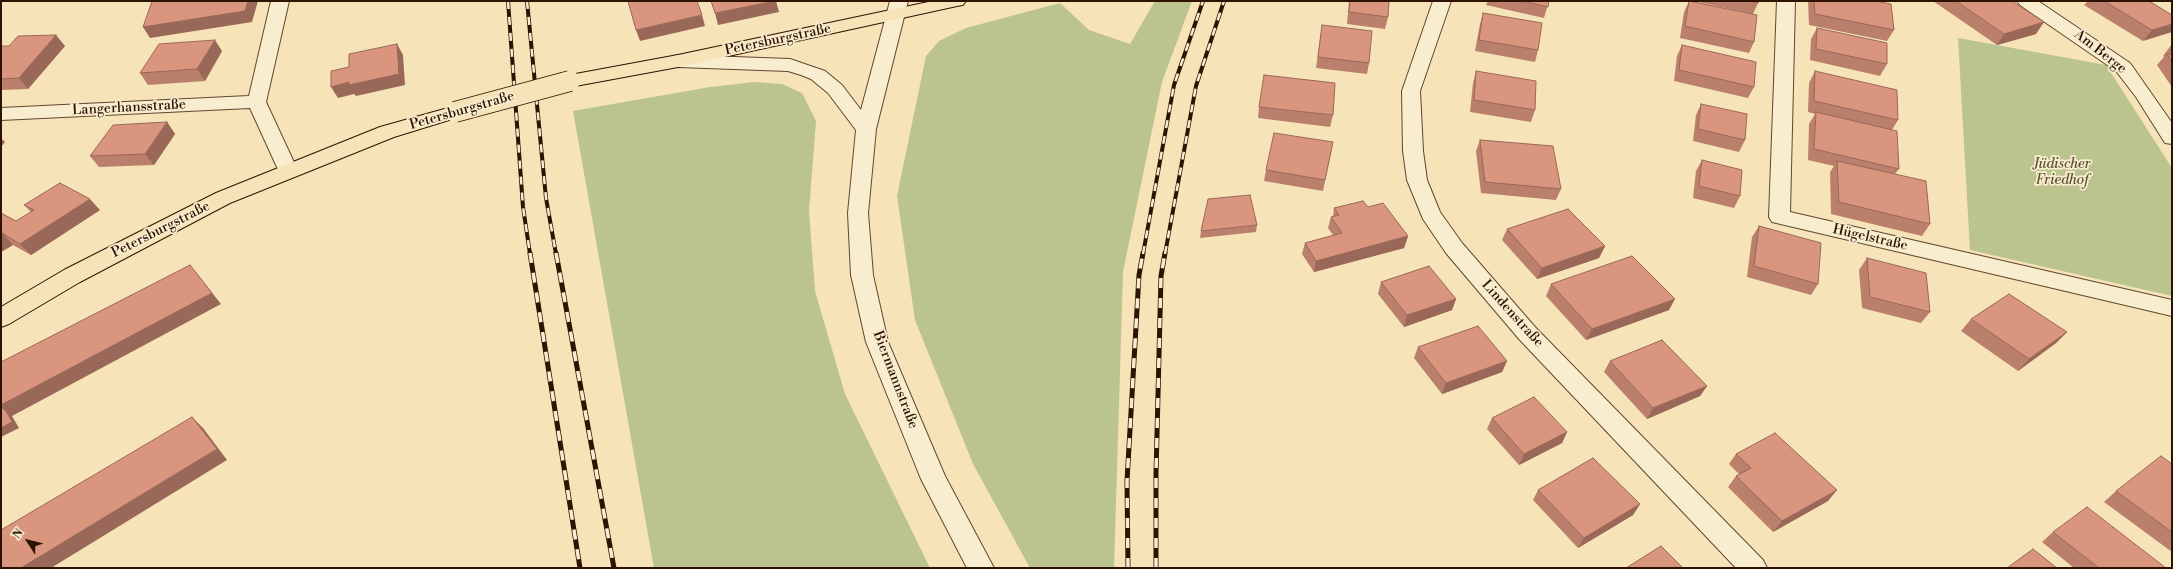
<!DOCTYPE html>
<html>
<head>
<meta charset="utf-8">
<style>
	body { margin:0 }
	#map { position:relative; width:2173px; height:569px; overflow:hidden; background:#f6e3b7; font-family:"Libre Bodoni",serif }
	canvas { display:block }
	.frame { position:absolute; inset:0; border:2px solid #2e1302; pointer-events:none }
	.north { position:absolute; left:8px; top:521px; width:40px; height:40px; -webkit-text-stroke:3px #f9edd0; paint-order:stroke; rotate:306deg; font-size:11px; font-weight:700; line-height:16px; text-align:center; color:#2e1302 }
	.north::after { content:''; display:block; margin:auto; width:14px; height:18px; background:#2e1302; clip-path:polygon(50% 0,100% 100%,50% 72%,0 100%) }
</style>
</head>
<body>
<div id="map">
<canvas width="2173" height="569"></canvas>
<div class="frame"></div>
<div class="north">N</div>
</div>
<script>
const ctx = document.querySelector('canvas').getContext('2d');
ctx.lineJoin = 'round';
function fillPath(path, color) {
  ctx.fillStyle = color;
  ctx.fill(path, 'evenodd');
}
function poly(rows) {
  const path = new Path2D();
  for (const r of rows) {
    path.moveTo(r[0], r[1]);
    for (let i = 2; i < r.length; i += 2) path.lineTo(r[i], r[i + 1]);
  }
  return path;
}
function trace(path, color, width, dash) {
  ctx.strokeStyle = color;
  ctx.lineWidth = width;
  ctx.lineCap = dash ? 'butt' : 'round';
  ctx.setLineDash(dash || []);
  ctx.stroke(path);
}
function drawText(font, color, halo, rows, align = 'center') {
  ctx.font = font + ' "Libre Bodoni",serif';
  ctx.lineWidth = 3.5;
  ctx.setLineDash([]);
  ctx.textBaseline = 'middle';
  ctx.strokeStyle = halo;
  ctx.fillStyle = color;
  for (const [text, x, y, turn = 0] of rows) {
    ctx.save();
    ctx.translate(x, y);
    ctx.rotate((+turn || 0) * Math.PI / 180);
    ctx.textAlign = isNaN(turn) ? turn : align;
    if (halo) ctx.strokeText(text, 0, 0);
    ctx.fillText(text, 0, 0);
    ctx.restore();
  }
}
fillPath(poly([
	[1155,1,1192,1,1162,82,1123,272,1114,568,1030,568,973,464,915,320,897,196,926,56,939,41,966,28,1060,3,1089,30,1130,44],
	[1958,38,2106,65,2172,168,2172,296,1970,250],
	[754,82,782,84,802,93,816,121,809,211,815,291,845,394,930,568,654,568,573,111,710,87]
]), '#bbc48f');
const minor = poly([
	[271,1,289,1,266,102,298,171,295,176,288,178,281,176,250,108,1,120,1,108,249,96,271,1],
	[890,1,908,1,876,129,868,213,873,275,888,342,945,476,994,568,967,568,921,479,866,342,851,275,848,213,856,130,828,93,811,79,801,75,788,71,678,67,672,65,669,61,672,57,678,55,790,59,825,71,842,85,861,110,890,1],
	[1433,1,1451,1,1420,91,1423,151,1427,180,1440,212,1462,243,1535,327,1763,560,1767,568,1736,568,1519,339,1446,253,1423,219,1407,180,1403,151,1402,91,1433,1],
	[1777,1,1795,1,1790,212,2172,300,2172,316,1772,222,1769,217,1777,1],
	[2017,1,2038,1,2130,63,2172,123,2172,144,2165,143,2136,97,2116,71,2020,5,2017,1]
]);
const major = poly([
	[933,1,966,1,963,5,957,6,678,67,570,87,563,85,561,81,563,77,570,75,678,55,933,1],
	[455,106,462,108,465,112,462,116,394,137,230,203,80,282,9,324,1,327,1,307,64,270,216,193,380,127,455,106]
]);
trace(minor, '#60472f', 2);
trace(major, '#2e1302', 2);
fillPath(minor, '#f9edd0');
fillPath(major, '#f6e3b7');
const railFar1 = poly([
	[508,1,523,207,530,254],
	[527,1,546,198,556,254],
	[1143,254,1174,85,1203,1],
	[1165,254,1196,86,1224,1]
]);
const rail = poly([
	[530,253,580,568],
	[556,253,614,568],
	[1128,568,1127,481,1139,275,1143,253],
	[1156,568,1156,474,1161,276,1165,253]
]);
trace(railFar1, '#2e1302', 4);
trace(rail, '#2e1302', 5);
trace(railFar1, '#f9edd0', 2.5, [8]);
trace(rail, '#f9edd0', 3.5, [10]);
const majorBridge = poly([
	[455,112,570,81]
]);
trace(majorBridge, '#2e1302', 22, []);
trace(majorBridge, '#f6e3b7', 20);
fillPath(poly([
	[1349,1,1389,1,1388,17,1385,29,1347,24],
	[1488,1,1549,1,1544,18,1486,5],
	[1689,1,1754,42,1749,53,1680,38,1684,12],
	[1694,1,1759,1,1758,3,1753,14],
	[1808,1,1875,1,1894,30,1887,41,1809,25],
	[1933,1,2012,1,2036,34,1997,45],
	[2088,1,2149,1,2172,15,2143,41,2084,5],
	[1483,13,1538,50,1535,62,1475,51,1480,24],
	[1322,25,1369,63,1367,74,1316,68],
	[1817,28,1887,64,1880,76,1810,60,1811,39],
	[2172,44,2172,87,2157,65,2164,57,2163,56],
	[1682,45,1754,87,1748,98,1674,81,1677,56],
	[1,46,65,46,28,89,1,90],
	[222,51,205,81,148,85,140,73],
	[1476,71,1535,110,1531,122,1470,112,1473,83],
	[1815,71,1898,120,1892,130,1899,169,1895,174,1930,224,1922,236,1831,214,1830,172,1834,166,1808,160,1809,124,1815,114,1808,112,1809,83],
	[1701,104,1745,140,1739,152,1693,141,1696,115],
	[1259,107,1333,115,1330,127,1258,118],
	[167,122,175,134,154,165,99,167,90,156],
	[1480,140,1561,189,1556,200,1481,193,1476,151],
	[1333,142,1323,191,1264,181,1266,170],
	[1702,160,1740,196,1734,208,1693,198,1696,171],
	[24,205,100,210,31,255,13,245,1,252,1,213,16,221,31,212],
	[1368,207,1408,236,1404,248,1314,272,1302,254,1305,243,1333,235,1328,228,1331,217,1333,217,1334,208],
	[1257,225,1256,232,1200,238,1201,231],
	[1759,226,1818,284,1811,295,1747,277,1752,237],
	[1507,229,1605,246,1599,258,1537,279,1502,240],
	[1867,258,1930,312,1921,323,1862,308,1859,270],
	[1381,282,1456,299,1452,310,1404,327,1378,294],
	[1551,284,1669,310,1586,340,1546,296],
	[1971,319,2067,332,2056,343,2018,371,1961,331],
	[1418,347,1507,361,1502,372,1442,394,1414,358],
	[1610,361,1707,386,1700,396,1647,419,1604,372],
	[1492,418,1567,432,1562,443,1519,465,1487,429],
	[1736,454,1828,501,1773,532,1728,487,1736,476,1739,474,1729,464],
	[2172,464,2172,552,2104,502,2116,491],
	[1538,490,1640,504,1633,515,1578,548,1533,500],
	[2053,532,2166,568,2074,568,2042,542]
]), '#bb806c');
fillPath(poly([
	[248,1,258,1,252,22,150,38,143,27],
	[775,1,776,1,779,12,718,25,715,13],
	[702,15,705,26,640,41,636,30],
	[2044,22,2036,34,1997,45,2004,34],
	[2172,24,2172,32,2143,41,2152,30],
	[56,35,65,46,28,89,19,78],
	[215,40,222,51,205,81,197,69],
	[397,44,403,55,405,85,356,96,354,94,338,98,331,87],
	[167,122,175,134,154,165,145,154],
	[1,138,5,142,1,147],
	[90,199,100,210,31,255,20,244],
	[2,233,13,245,1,252,1,234],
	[1408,236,1404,248,1314,272,1316,261],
	[1605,246,1599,258,1537,279,1542,268],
	[190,265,221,304,12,416,19,428,1,437,1,405],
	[1456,299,1452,310,1404,327,1407,315],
	[1675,299,1669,310,1586,340,1592,329],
	[2067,332,2056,343,2018,371,2029,359],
	[1507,361,1502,372,1442,394,1446,383],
	[1707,386,1700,396,1647,419,1653,408],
	[192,417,203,428,227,460,51,568,21,568],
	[1567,432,1562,443,1519,465,1524,454],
	[1837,490,1828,501,1773,532,1782,521],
	[1640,504,1633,515,1578,548,1584,538]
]), '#996858');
const building = poly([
	[152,1,248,1,245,11,143,27,152,1],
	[628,1,697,1,702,15,636,30,628,1],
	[711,1,775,1,715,13,711,1],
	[1350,1,1389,1,1388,17,1349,12,1350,1],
	[1522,1,1549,1,1548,7,1522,1],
	[1689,1,1757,15,1754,42,1685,26,1689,1],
	[1749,1,1759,1,1758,3,1749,1],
	[1814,1,1875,1,1891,4,1894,30,1815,14,1814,1],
	[1956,1,2012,1,2044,22,2004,34,1956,1],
	[2104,1,2149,1,2172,15,2172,24,2152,30,2104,1],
	[1483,13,1542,23,1538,50,1479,40,1483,13],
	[1322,25,1372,31,1369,63,1318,57,1322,25],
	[1817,28,1887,43,1887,64,1816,49,1817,28],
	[56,35,19,78,1,79,1,46,9,46,18,36,56,35],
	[215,40,197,69,140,73,159,44,215,40],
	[397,44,399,74,349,85,349,82,331,87,331,71,349,67,349,54,397,44],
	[1682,45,1756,62,1754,87,1679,70,1682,45],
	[2167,54,2172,55,2172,62,2167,54],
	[1476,71,1536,81,1535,110,1474,100,1476,71],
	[1815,71,1897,90,1898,120,1814,101,1815,71],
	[1264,75,1335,83,1333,115,1259,107,1264,75],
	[1701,104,1747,114,1745,140,1698,129,1701,104],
	[1816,112,1897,131,1899,169,1814,149,1816,112],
	[167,122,145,154,90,156,113,125,167,122],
	[1274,133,1333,142,1325,180,1266,170,1274,133],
	[1480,140,1553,146,1561,189,1485,182,1480,140],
	[1702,160,1742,170,1740,196,1699,186,1702,160],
	[1837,161,1926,181,1930,224,1839,202,1837,161],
	[60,183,90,199,20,244,2,233,1,234,1,213,16,221,34,210,24,205,60,183],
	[1250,195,1257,225,1201,231,1208,199,1250,195],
	[1363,201,1368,207,1383,203,1408,236,1316,261,1305,243,1342,233,1331,217,1339,215,1334,208,1363,201],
	[1568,209,1605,246,1542,268,1507,229,1568,209],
	[1759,226,1821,243,1818,284,1754,266,1759,226],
	[1632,256,1675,299,1592,329,1551,284,1632,256],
	[1867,258,1926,273,1930,312,1870,297,1867,258],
	[190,265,212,293,1,405,1,362,190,265],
	[1429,266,1456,299,1407,315,1381,282,1429,266],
	[2009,294,2067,332,2029,359,1971,319,2009,294],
	[1478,326,1507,361,1446,383,1418,347,1478,326],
	[1662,340,1707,386,1653,408,1610,361,1662,340],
	[1534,397,1567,432,1524,454,1492,418,1534,397],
	[1,407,6,411,12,422,1,428,1,407],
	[192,417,217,449,21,568,1,568,1,530,192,417],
	[1775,433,1837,490,1782,521,1736,476,1751,468,1736,454,1775,433],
	[2161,456,2172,464,2172,532,2116,491,2161,456],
	[1593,458,1640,504,1584,538,1538,490,1593,458],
	[2087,507,2166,568,2099,568,2053,532,2087,507],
	[1661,546,1683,568,1626,568,1661,546],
	[2033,549,2057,568,2007,568,2033,549]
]);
fillPath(building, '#da957e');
trace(building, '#996858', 1);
drawText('14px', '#2e1302', '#f9edd0', [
	["Petersburgstraße",778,40,-12],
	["Am Berge",2100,52,38],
	["Langerhansstraße",129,108,-3],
	["Petersburgstraße",462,111,-16],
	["Petersburgstraße",161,230,-27],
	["Hügelstraße",1870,238,13],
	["Lindenstraße",1512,314,48],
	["Biermannstraße",895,380,69]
]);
drawText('italic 14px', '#5f5133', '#f9edd0', [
	["Jüdischer",2062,165],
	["Friedhof",2062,181]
]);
</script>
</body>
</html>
